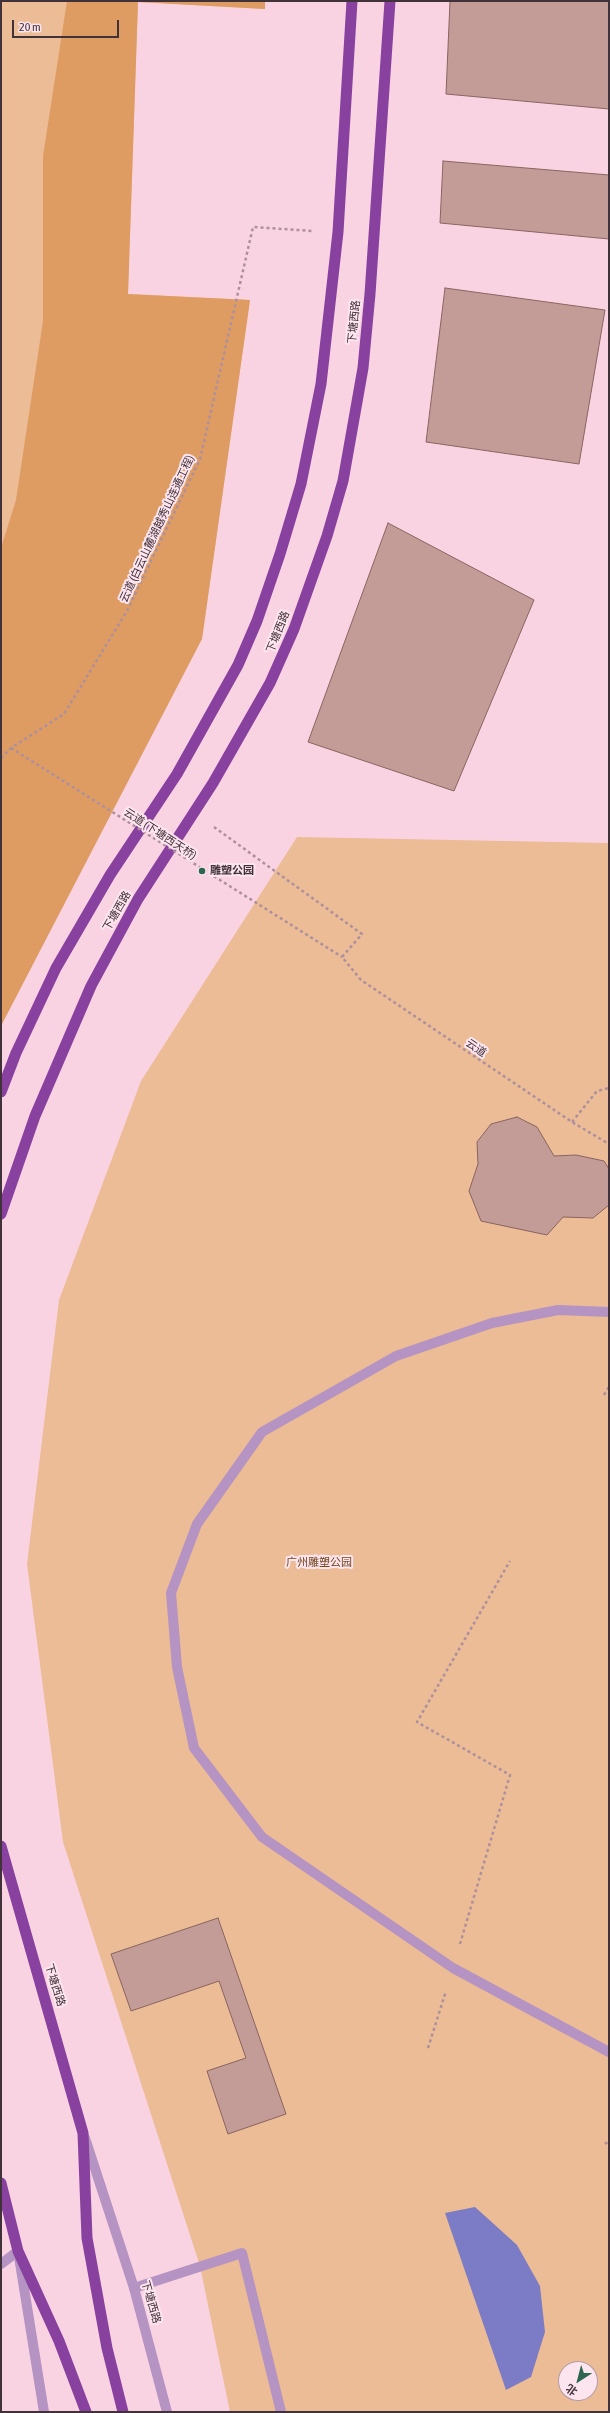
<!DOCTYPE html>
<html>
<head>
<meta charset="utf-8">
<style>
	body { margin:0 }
	#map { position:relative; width:610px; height:2413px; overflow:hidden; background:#fad3e3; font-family:"Asap Condensed","Noto Sans SC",sans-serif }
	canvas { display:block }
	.frame { position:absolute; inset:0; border:2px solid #413138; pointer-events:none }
	.north { position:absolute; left:558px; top:2361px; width:40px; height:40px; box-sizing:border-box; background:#fde5ef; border:1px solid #b29da6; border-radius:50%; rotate:216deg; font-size:11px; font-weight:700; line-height:16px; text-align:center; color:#413138 }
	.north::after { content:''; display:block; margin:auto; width:14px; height:18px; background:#2c664f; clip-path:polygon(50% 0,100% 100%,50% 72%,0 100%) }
	.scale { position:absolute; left:12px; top:20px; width:107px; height:18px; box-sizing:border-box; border:2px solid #413138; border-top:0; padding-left:5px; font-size:12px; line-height:14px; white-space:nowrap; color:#413138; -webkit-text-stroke:3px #fde5ef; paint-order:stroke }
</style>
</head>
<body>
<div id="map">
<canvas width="610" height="2413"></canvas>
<div class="frame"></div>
<div class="north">北</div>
<div class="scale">20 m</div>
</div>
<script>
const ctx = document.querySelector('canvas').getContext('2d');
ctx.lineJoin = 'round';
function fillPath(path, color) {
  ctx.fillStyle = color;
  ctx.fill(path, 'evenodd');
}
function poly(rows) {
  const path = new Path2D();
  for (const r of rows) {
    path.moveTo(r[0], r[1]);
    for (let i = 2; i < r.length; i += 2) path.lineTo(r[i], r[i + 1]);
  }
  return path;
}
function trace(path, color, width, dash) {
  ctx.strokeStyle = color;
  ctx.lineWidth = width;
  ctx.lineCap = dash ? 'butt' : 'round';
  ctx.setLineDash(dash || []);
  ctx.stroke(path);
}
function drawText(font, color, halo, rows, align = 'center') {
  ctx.font = font + ' "Asap Condensed","Noto Sans SC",sans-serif';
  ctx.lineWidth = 4;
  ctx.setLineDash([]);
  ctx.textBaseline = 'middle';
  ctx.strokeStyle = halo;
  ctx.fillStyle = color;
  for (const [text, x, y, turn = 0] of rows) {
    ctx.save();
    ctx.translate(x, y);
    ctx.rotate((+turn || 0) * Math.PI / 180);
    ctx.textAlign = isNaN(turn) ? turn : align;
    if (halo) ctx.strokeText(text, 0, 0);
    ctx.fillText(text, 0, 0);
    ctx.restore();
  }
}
fillPath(poly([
	[1,1,265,1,265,9,138,2,128,294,250,300,202,639,1,684],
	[297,837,609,843,609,2412,230,2412,200,2266,63,1842,27,1564,59,1300,141,1081],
	[566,2369,590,2369,590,2393,566,2393]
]), '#ebbc95');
fillPath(poly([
	[67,1,265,1,265,9,138,2,128,294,250,300,202,639,1,1026,1,548,16,500,43,321,43,156]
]), '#de9c62');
fillPath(poly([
	[475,2207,517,2245,540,2286,545,2332,531,2377,506,2390,445,2213]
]), '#7b7cc5');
const building = poly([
	[450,1,609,1,609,109,446,94,450,1],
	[443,161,609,175,609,239,440,223,443,161],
	[445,288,605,310,579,464,426,442,445,288],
	[388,523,534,600,454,791,308,742,388,523],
	[517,1117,537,1127,554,1156,576,1155,604,1161,609,1169,609,1205,593,1218,563,1217,547,1235,481,1221,469,1191,478,1164,477,1142,491,1124,517,1117],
	[218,1918,286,2114,228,2134,207,2071,246,2058,219,1981,131,2011,111,1954,218,1918]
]);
fillPath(building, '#c49c97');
trace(building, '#896460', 1);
trace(poly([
	[1,758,11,748,64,714,127,611,200,459,253,227,313,231],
	[214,827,362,934,342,957,361,980,572,1122,609,1144],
	[572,1122,597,1091,609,1088],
	[604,1395,609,1387],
	[460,1944,510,1775,417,1722,510,1561],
	[428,2048,446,1991],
	[605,2144,609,2141]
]), '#ae909d', 2.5, [3, 3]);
trace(poly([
	[1,2264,18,2251],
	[134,2288,242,2253,281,2412]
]), '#b593c2', 10);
trace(poly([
	[609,1312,558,1310,492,1323,396,1356,262,1432,197,1524,171,1593,177,1667,194,1748,262,1837,453,1968,609,2052]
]), '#b593c2', 10);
trace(poly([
	[85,2138,134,2288,167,2412],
	[19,2257,44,2412]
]), '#b593c2', 10);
trace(poly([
	[1,1092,16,1053,56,968,110,875,177,774,238,665,257,621,280,554,301,484,321,384,338,232,352,1],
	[1,1214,35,1116,91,986,138,899,213,783,270,683,294,629,327,536,343,481,363,368,370,294,390,1],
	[1,1846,83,2133,87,2238,107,2348,123,2412],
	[1,2183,18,2251,59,2341,86,2412]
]), '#88419f', 11);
trace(poly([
	[11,748,342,957]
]), '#ae909d', 2.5, [3, 3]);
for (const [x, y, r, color] of [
	[202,871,4,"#2c664f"]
]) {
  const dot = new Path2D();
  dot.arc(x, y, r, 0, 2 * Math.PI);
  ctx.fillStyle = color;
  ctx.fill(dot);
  trace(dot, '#fde5ef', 1.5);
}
drawText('11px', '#413138', '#fde5ef', [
	["下塘西路",354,322,-84],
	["云道 (白云山麓湖越秀山连通工程)",157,529,-65],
	["下塘西路",278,632,-68],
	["云道 (下塘西天桥)",160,834,33],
	["下塘西路",117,911,-60],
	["云道",476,1048,34],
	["下塘西路",55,1985,73],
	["下塘西路",151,2302,74]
]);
drawText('bold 11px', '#413138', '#fde5ef', [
	["雕塑公园",210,871]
], 'left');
drawText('11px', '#73461c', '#fde5ef', [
	["广州雕塑公园",319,1563]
]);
</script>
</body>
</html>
